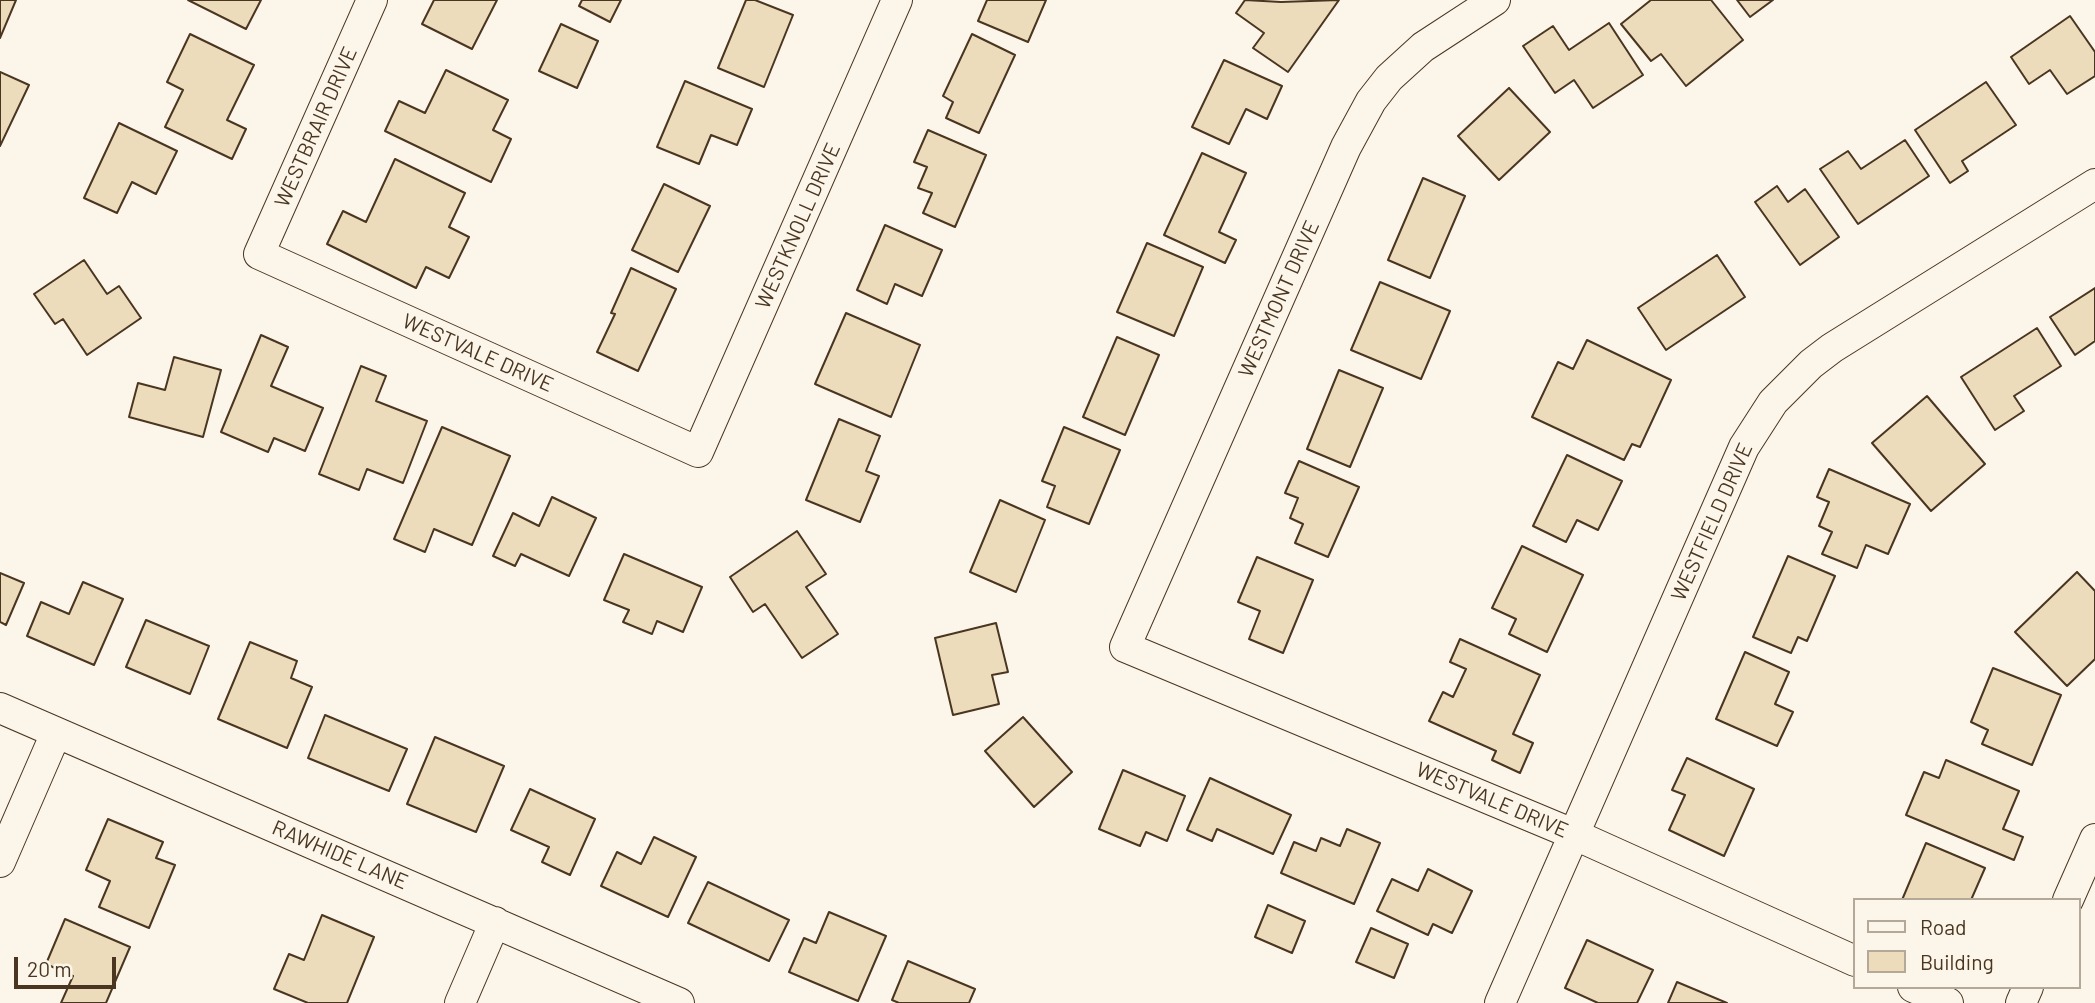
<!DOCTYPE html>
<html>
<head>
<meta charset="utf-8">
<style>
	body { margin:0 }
	#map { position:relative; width:2095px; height:1003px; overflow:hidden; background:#fbf6e9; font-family:Barlow,sans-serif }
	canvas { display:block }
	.legend { position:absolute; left:1853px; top:898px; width:228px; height:91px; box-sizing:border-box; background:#fbf6e9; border:2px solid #b4a999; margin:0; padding:9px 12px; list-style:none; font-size:21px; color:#4a3520 }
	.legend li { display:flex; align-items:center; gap:14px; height:35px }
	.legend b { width:35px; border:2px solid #b4a999 }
	.scale { position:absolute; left:14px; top:957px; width:102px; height:32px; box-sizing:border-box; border:4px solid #4a3520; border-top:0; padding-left:9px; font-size:21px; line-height:24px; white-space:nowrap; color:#4a3520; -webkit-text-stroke:5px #fbf6e9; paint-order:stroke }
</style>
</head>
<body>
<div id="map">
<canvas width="2095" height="1003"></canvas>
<ul class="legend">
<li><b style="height:9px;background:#fbf6e9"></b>Road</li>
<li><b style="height:19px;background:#ecdcbc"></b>Building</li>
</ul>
<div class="scale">20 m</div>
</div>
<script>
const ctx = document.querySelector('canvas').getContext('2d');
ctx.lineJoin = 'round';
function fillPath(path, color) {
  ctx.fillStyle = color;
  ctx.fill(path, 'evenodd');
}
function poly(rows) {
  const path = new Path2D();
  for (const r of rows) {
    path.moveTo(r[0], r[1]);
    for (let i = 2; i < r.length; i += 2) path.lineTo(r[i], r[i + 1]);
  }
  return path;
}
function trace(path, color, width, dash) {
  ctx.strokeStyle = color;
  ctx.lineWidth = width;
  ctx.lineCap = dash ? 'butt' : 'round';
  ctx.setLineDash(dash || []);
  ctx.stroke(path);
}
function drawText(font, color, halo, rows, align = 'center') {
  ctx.font = font + ' Barlow,sans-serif';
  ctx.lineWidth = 5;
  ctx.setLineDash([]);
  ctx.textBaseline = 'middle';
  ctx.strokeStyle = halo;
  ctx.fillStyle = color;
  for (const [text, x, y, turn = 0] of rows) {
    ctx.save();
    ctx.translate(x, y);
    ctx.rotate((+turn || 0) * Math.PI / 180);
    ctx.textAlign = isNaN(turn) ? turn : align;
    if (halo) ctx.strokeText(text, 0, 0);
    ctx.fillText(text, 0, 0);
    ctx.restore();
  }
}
const building = poly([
	[0,0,16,0,0,38,0,0],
	[188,0,261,0,246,29,188,0],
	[434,0,497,0,472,49,422,24,434,0],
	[582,0,621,0,610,22,579,6,582,0],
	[746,0,755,0,793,15,764,87,718,68,746,0],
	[987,0,1046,0,1028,42,978,21,987,0],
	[1245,0,1281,2,1339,0,1288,72,1253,48,1264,33,1236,13,1245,0],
	[1651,0,1711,0,1743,40,1686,86,1661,54,1651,61,1621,24,1651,0],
	[1737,0,1773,0,1750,17,1737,0],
	[2070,16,2095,52,2095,76,2067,94,2050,70,2029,84,2011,57,2070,16],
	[1609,23,1643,75,1593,108,1574,80,1555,93,1523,46,1553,26,1569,50,1609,23],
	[561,24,598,41,577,88,539,71,561,24],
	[190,34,254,65,227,120,246,129,232,159,165,127,183,90,167,82,190,34],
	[972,34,1015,55,979,133,946,118,953,102,943,96,972,34],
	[1224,60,1282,86,1267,119,1246,109,1229,144,1192,127,1224,60],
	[446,70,508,100,493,130,511,139,491,182,385,131,399,101,425,113,446,70],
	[0,72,29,85,0,146,0,72],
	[685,81,752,109,737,145,711,135,699,164,657,147,685,81],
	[1986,82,2016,125,1962,161,1968,171,1950,183,1915,130,1986,82],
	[1509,88,1550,132,1499,180,1458,136,1509,88],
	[119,123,177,151,156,194,132,182,117,213,84,198,119,123],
	[928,130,986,155,955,227,923,213,932,193,918,188,927,167,914,162,928,130],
	[1905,140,1929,176,1858,224,1820,169,1848,151,1861,169,1905,140],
	[1202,153,1246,173,1219,232,1236,240,1225,263,1164,235,1202,153],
	[395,159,465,193,449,227,469,237,449,278,426,267,416,288,327,244,343,211,366,222,395,159],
	[1423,178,1465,196,1430,278,1388,260,1423,178],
	[664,184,710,206,678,272,632,250,664,184],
	[1777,186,1788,202,1805,189,1839,237,1800,265,1755,202,1777,186],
	[885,225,942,250,922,296,895,284,887,304,857,290,885,225],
	[1147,243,1203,267,1174,336,1117,312,1147,243],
	[1717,255,1745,297,1666,350,1638,308,1717,255],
	[84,260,107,294,119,286,141,318,87,355,63,319,55,324,34,294,84,260],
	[631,268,676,289,638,371,597,352,615,314,611,313,631,268],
	[1380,282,1450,311,1421,379,1351,350,1380,282],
	[2095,288,2095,341,2075,355,2050,317,2095,288],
	[846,313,920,345,891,417,815,384,846,313],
	[2037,328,2061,366,2014,396,2024,411,1995,430,1961,377,2037,328],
	[261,335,288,347,271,386,323,408,305,451,274,438,268,452,221,432,261,335],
	[1117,337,1159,355,1125,435,1083,417,1117,337],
	[1587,340,1671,380,1640,447,1632,444,1624,460,1532,417,1558,362,1573,369,1587,340],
	[174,357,221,370,203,437,129,417,138,383,165,390,174,357],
	[361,366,386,376,376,401,427,421,403,483,367,469,359,490,319,474,361,366],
	[1339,370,1383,388,1350,467,1307,449,1339,370],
	[1927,396,1985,464,1931,511,1872,443,1927,396],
	[839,419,880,436,866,471,879,476,860,522,806,500,839,419],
	[442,427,510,456,472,545,434,529,425,552,394,539,442,427],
	[1064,427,1120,450,1089,524,1047,507,1055,486,1042,481,1064,427],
	[1567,455,1622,481,1598,530,1577,520,1566,542,1533,526,1567,455],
	[1299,461,1359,487,1328,557,1295,543,1303,524,1290,518,1298,498,1285,493,1299,461],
	[1829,469,1910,504,1888,554,1866,545,1857,568,1822,554,1832,532,1819,526,1829,502,1817,497,1829,469],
	[552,497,596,518,569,576,521,554,515,566,493,556,513,513,539,526,552,497],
	[1000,500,1045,520,1016,592,970,572,1000,500],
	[797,531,826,574,806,587,838,634,802,658,765,604,753,612,730,577,797,531],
	[1522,546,1583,575,1547,652,1509,634,1516,619,1492,608,1522,546],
	[624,554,702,587,683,632,657,621,652,634,623,622,629,610,604,600,624,554],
	[1788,556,1835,576,1807,641,1798,637,1791,653,1753,637,1788,556],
	[1257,557,1313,580,1283,653,1249,639,1260,611,1238,602,1257,557],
	[2077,572,2095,591,2095,659,2067,686,2015,632,2077,572],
	[0,573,24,583,6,625,0,622,0,573],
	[83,582,123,599,94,665,27,636,41,602,69,614,83,582],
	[146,620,209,646,190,694,126,667,146,620],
	[996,623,1008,672,992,675,999,704,953,715,935,638,996,623],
	[1460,639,1540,675,1513,734,1533,743,1520,773,1492,760,1496,751,1429,721,1443,692,1453,697,1466,669,1450,662,1460,639],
	[250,642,297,661,291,678,312,687,287,748,218,719,250,642],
	[1745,652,1789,672,1775,704,1793,712,1777,746,1716,719,1745,652],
	[1993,668,2061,695,2032,765,1982,744,1988,730,1971,722,1993,668],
	[325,715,407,749,389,791,308,758,325,715],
	[1023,717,1072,772,1034,807,985,751,1023,717],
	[435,737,504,766,476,832,407,804,435,737],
	[1687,758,1754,789,1724,856,1669,830,1685,795,1672,790,1687,758],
	[1946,760,2019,791,2003,829,2023,837,2014,860,1906,815,1924,772,1939,778,1946,760],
	[1123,770,1185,796,1167,841,1146,832,1140,846,1099,829,1123,770],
	[1210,778,1291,815,1273,854,1217,829,1212,841,1187,830,1210,778],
	[530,789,595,819,570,875,542,862,549,847,511,830,530,789],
	[108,819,163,842,156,858,175,865,149,928,99,907,110,881,86,870,108,819],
	[1347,829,1380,843,1354,904,1281,873,1294,842,1316,851,1321,838,1340,846,1347,829],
	[654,837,696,857,668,917,601,886,617,852,641,864,654,837],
	[1926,843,1985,868,1971,900,1902,900,1926,843],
	[1428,869,1472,891,1452,933,1433,924,1428,935,1377,911,1392,879,1418,891,1428,869],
	[708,882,789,920,769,961,688,923,708,882],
	[1268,905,1305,921,1292,953,1255,937,1268,905],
	[829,912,886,936,858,1001,789,972,804,938,816,943,829,912],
	[322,915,374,937,347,1003,308,1003,274,989,289,954,304,960,322,915],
	[65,919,130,947,106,1003,61,1003,73,976,46,964,65,919],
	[1371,928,1408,944,1394,978,1356,962,1371,928],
	[1587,940,1653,970,1637,1003,1598,1003,1565,988,1587,940],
	[908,961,975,989,969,1003,899,1003,892,1000,908,961],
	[1677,982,1727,1003,1668,1003,1677,982]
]);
fillPath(building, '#ecdcbc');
trace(building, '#4a3520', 2);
const street = poly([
	[372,0,259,254,698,452,897,0],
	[1495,0,1423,47,1389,78,1371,101,1346,147,1125,647,1573,834,1855,961],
	[0,708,679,1003],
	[0,862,56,733],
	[2068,900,2095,839],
	[1913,987,1948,1003],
	[460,1003,495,922],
	[1500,1003,1744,447,1773,402,1811,364,1832,348,2095,184],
	[2021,1003,2028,987]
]);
trace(street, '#4a3520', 32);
trace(street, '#fbf6e9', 30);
drawText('21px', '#4a3520', '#fbf6e9', [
	["WESTBRAIR DRIVE",316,127,-66],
	["WESTKNOLL DRIVE",798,226,-66],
	["WESTMONT DRIVE",1279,299,-66],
	["WESTVALE DRIVE",478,353,24],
	["WESTFIELD DRIVE",1712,522,-66],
	["WESTVALE DRIVE",1492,800,23],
	["RAWHIDE LANE",340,855,23]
]);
</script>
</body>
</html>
